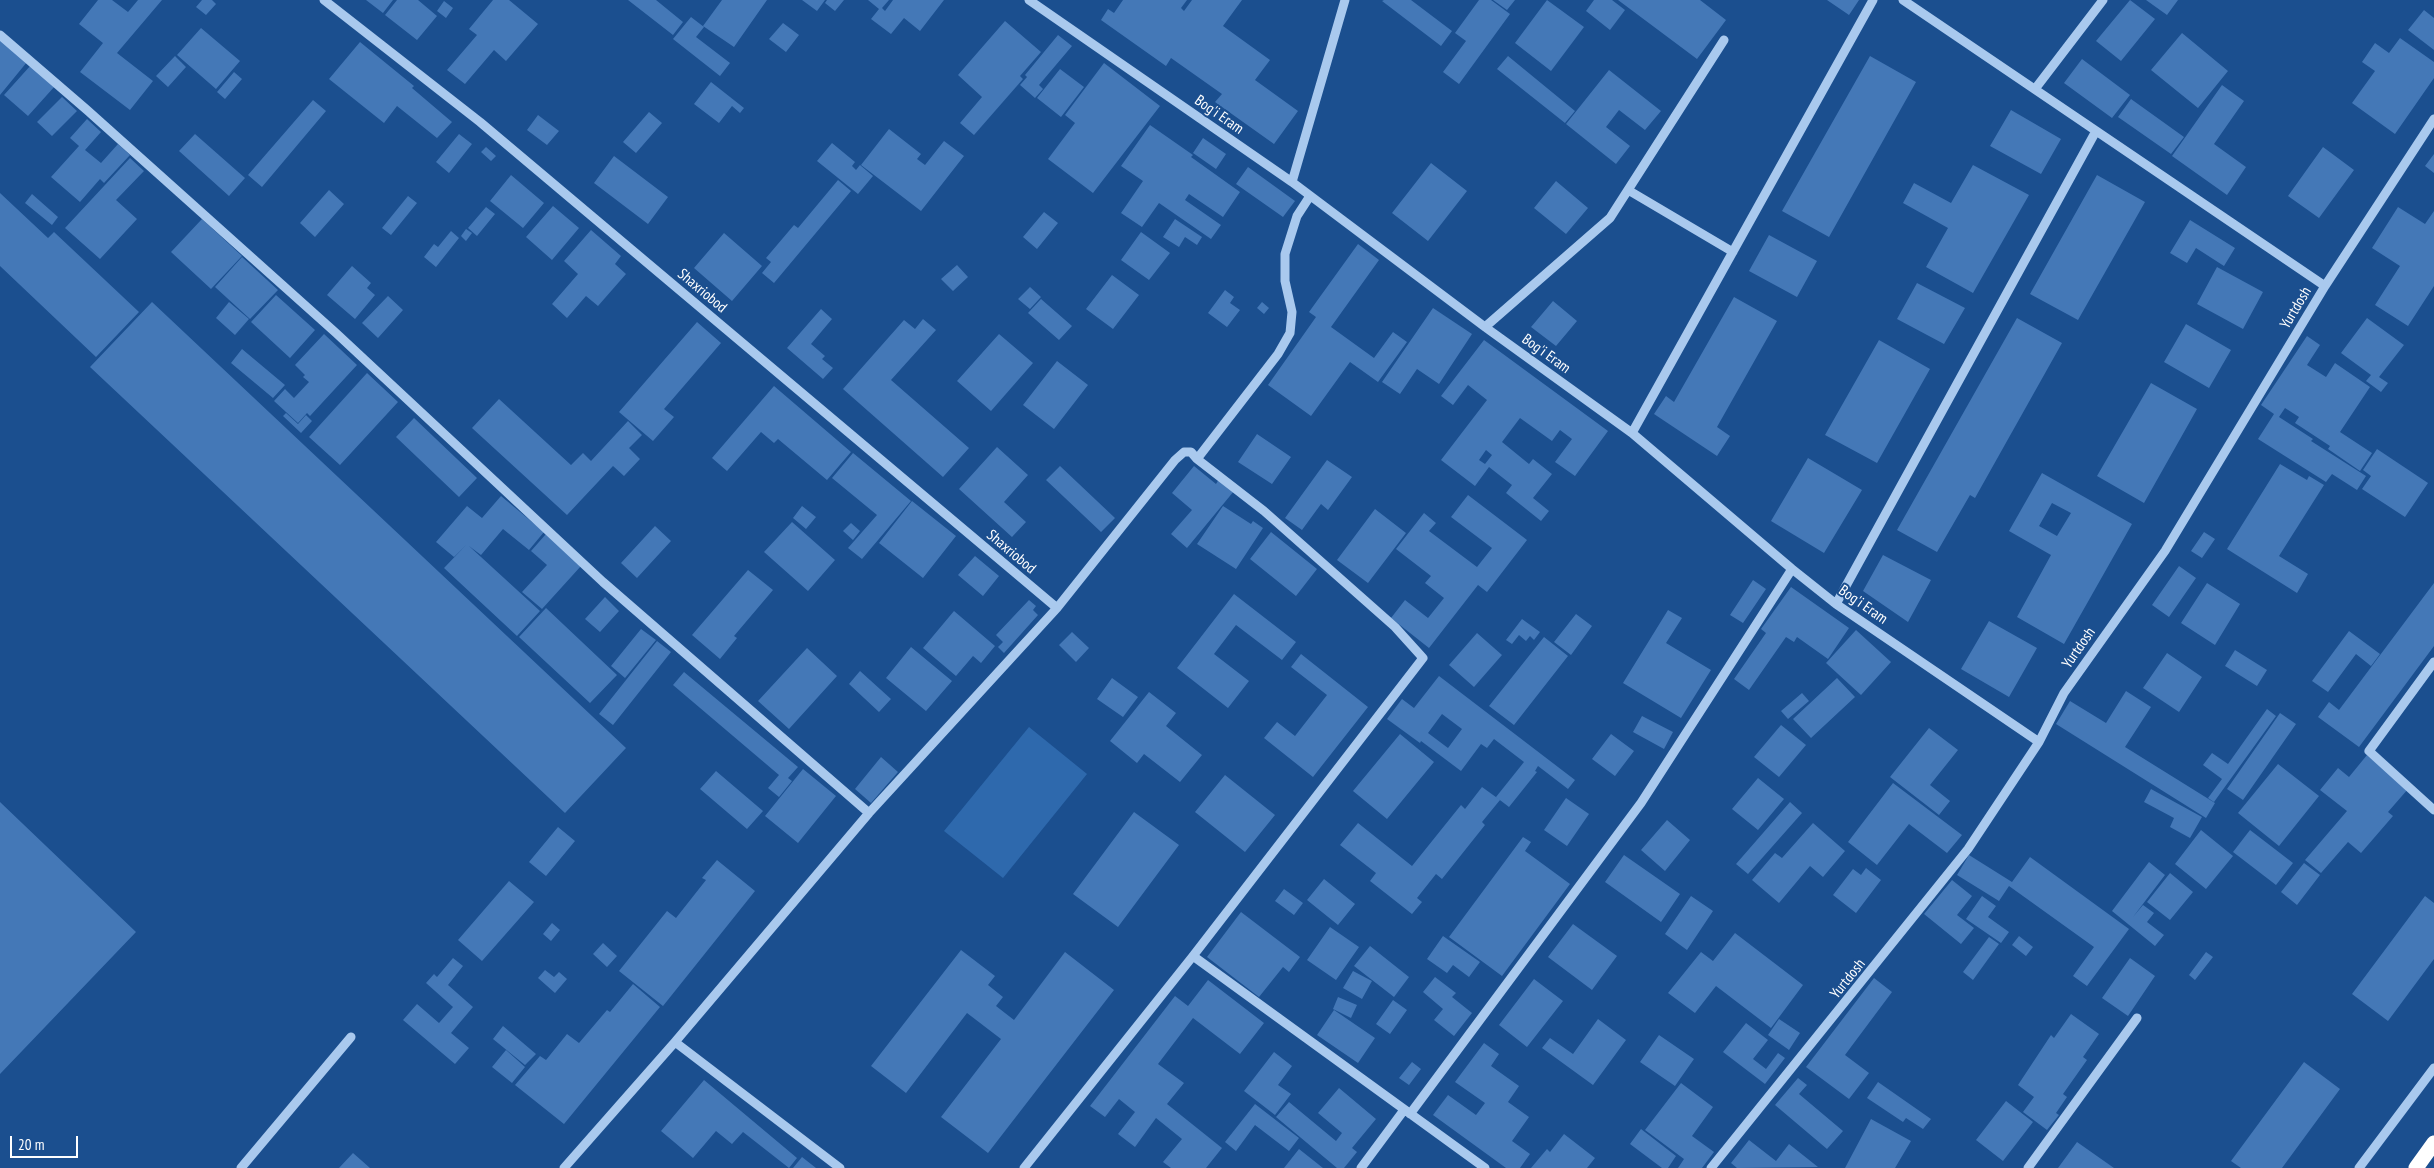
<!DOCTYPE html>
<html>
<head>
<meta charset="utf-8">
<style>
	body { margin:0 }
	#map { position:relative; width:2434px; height:1168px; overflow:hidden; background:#1b4f8f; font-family:"PT Sans Narrow",sans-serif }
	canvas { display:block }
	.scale { position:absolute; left:10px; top:1136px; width:68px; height:22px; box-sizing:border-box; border:2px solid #fff; border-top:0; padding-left:6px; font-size:15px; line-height:18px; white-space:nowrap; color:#fff; -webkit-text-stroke:4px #1b4f8f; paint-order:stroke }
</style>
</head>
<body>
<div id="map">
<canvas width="2434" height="1168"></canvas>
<div class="scale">20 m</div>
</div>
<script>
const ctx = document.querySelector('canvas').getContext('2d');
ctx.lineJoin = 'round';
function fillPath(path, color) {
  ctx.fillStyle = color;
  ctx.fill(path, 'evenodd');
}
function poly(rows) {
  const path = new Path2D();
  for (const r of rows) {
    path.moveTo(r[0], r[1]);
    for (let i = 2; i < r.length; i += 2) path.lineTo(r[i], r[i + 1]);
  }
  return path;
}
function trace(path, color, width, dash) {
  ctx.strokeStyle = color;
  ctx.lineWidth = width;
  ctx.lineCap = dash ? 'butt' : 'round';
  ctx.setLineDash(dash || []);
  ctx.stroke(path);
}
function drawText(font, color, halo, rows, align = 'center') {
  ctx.font = font + ' "PT Sans Narrow",sans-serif';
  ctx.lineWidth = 4;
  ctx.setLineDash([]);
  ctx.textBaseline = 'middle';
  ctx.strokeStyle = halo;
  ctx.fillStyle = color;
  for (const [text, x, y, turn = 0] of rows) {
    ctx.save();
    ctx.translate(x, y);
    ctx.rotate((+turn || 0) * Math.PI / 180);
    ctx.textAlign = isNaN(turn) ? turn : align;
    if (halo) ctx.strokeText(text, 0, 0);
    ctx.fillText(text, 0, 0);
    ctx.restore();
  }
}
fillPath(poly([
	[1029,727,1087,774,1003,878,944,831]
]), '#2e69ad');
fillPath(poly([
	[98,0,112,0,128,12,138,0,162,0,117,53,153,81,130,110,80,72,103,43,79,24],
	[202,0,212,0,216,4,206,15,196,7],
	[366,0,393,0,383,13],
	[397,0,418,0,437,16,417,40,385,15],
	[493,0,509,0,538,24,506,61,494,50,465,84,447,70,477,35,469,29],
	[628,0,656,0,683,22,673,35],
	[722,0,767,0,734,47,703,26],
	[802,0,825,0,817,11],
	[827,0,844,0,835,11,825,3],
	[868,0,889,0,882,8,885,11,893,0,944,0,920,31,904,18,891,34,871,19,879,9],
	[1123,0,1187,0,1181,8,1184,11,1192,0,1242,0,1223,26,1270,60,1255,80,1298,111,1274,144,1215,102,1222,94,1171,58,1166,66,1101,20,1108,9,1114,13],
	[1384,0,1411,0,1452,31,1441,46,1382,1],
	[1479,0,1491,0,1510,14,1459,84,1443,72,1466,41,1455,33],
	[1493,0,1515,0,1507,10],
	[1547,0,1584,27,1551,71,1515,43],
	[1594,0,1612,0,1625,10,1610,30,1586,11],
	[1618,0,1700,0,1726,20,1697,59],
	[1827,0,1859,0,1849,15],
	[2130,0,2155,19,2121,61,2096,41],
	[2146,0,2178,0,2167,15],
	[444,1,453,8,446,18,437,11],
	[2424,10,2434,18,2434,50,2408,30],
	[691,17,704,27,696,37,730,63,720,76,673,39],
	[1005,21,1041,52,1020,76,1023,79,974,135,960,123,982,97,958,75],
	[783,23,799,35,786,52,769,39],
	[201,28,240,61,216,89,177,55],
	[2182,33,2228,71,2198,108,2151,70],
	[1058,35,1072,46,1039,85,1043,89,1035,98,1020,85,1027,77,1025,75],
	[2400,38,2434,62,2434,78,2395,134,2352,103,2375,71,2362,62,2375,43,2389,53],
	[0,39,27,62,0,95],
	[360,42,414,86,412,88,452,122,437,138,397,106,384,123,329,79],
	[175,56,186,67,168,87,156,76],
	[1508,56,1575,111,1565,123,1497,69],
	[1870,56,1916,82,1829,237,1782,211],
	[2082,59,2130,95,2112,118,2064,83],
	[1104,63,1160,106,1093,193,1048,159,1075,123,1065,115],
	[31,65,55,86,28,116,4,95],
	[1060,69,1084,87,1061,117,1037,98],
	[1609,70,1661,111,1645,130,1619,110,1606,127,1630,146,1616,164,1566,124],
	[234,72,242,79,225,99,217,92],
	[711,82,744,108,740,113,732,106,719,123,694,104],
	[2222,85,2244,101,2214,144,2246,167,2227,195,2172,156],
	[62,97,77,111,52,136,37,122],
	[2131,99,2184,137,2171,154,2118,117],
	[313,100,326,111,262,187,248,175],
	[2011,110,2061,139,2041,174,1990,146],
	[649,112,662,123,636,153,623,142],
	[538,115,559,131,547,145,527,130],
	[87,119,101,132,85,150,101,163,118,144,130,155,104,183,100,179,80,202,51,177,79,146,70,138],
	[1150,125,1193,155,1191,157,1240,192,1223,217,1189,194,1185,200,1221,225,1211,239,1159,203,1142,227,1121,213,1143,181,1121,166],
	[889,129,921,154,917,159,925,165,944,141,964,156,921,211,861,165],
	[195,134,245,178,229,196,179,151],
	[459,134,472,144,449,173,436,162],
	[1203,138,1226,154,1216,169,1193,153],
	[832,143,855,162,852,166,856,170,860,165,873,176,858,194,817,161],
	[486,147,496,156,491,161,481,152],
	[2323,147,2354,170,2319,218,2288,196],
	[2434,154,2434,173,2425,166],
	[614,156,668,197,648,224,594,183],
	[130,158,144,171,116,200,137,219,100,259,65,228],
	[1431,163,1467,191,1428,241,1392,213],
	[1973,165,2029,195,1973,293,1926,267,1948,228,1903,203,1914,183,1951,203],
	[1248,167,1295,201,1283,217,1236,184],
	[511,175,544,203,523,228,490,201],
	[2097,175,2145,202,2078,320,2030,294],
	[838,180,851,191,774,283,762,273,771,262,766,258,794,225,798,228],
	[1556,181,1588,208,1566,234,1534,208],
	[329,190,344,204,315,237,300,223],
	[0,193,48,238,54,232,139,312,96,357,0,266],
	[32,194,58,217,52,225,25,203],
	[408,196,417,203,391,235,382,228],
	[553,206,579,228,552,260,526,237],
	[486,207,495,214,477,236,468,228],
	[2398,207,2425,224,2434,211,2434,286,2408,326,2375,305,2400,266,2372,248],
	[1044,212,1058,223,1037,249,1023,237],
	[202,219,242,256,211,289,171,252],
	[1175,219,1202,237,1197,245,1185,237,1179,247,1163,237],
	[2190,220,2235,248,2224,266,2196,248,2187,263,2170,253],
	[466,229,472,233,466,241,461,236],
	[591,230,621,256,615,264,626,274,598,306,586,296,567,318,552,304,578,274,564,261],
	[451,231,459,238,436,267,424,257,434,244,438,247],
	[1141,232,1170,253,1149,280,1121,260],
	[724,233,762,266,732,301,694,268],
	[1769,235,1817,261,1797,297,1749,271],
	[1358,244,1379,260,1331,327,1374,358,1393,332,1407,342,1378,382,1350,362,1311,416,1268,385,1316,317,1309,312],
	[242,257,278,290,250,319,215,287],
	[957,265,968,277,953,291,941,279],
	[352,266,371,283,367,288,375,295,355,319,327,295],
	[2217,267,2263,292,2243,329,2197,304],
	[1112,275,1139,295,1113,329,1086,309],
	[1917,283,1965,308,1944,344,1897,319],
	[1030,287,1041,297,1030,309,1018,299],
	[1225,290,1234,297,1230,303,1240,310,1227,327,1208,313],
	[276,295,315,330,290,358,251,322],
	[388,296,403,310,378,338,362,323],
	[1734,297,1777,321,1717,427,1730,436,1717,456,1654,414,1666,396,1674,402],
	[1041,299,1072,326,1059,340,1028,313],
	[1553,301,1577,321,1556,346,1531,327],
	[152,302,626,748,565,813,90,367],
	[229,302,249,319,235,335,216,318],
	[1262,302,1269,308,1264,314,1257,308],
	[1433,308,1472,334,1439,384,1417,369,1400,394,1382,382],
	[821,309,832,319,811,344,825,356,822,359,833,368,823,379,787,348],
	[2017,318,2062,343,1975,498,1970,495,1937,552,1897,530],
	[2367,318,2404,345,2379,377,2388,383,2381,392,2366,381,2371,375,2341,353],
	[923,319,936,330,891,380,969,448,943,477,843,389,904,320,915,329],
	[697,322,721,343,664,409,674,417,653,441,619,412],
	[2186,324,2231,350,2209,388,2164,362],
	[324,334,357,365,310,416,307,413,298,423,274,401,285,389,294,398,309,382,303,377,305,375,295,365],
	[999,334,1033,363,991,411,957,381],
	[2307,336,2320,345,2307,365,2326,377,2335,363,2370,387,2340,432,2372,453,2360,471,2328,449,2330,446,2295,423,2299,417,2285,408,2279,417,2313,439,2311,441,2366,476,2357,490,2332,474,2326,482,2258,439,2274,414,2261,405],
	[1484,340,1608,431,1575,476,1555,462,1572,439,1560,430,1552,441,1520,418,1502,442,1529,464,1533,459,1552,474,1533,498,1549,511,1541,521,1506,493,1512,485,1489,467,1475,486,1441,460,1487,400,1468,385,1453,405,1441,396],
	[1486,450,1492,455,1485,464,1479,460],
	[1879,340,1930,369,1877,463,1825,435],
	[242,349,285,385,273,398,231,363],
	[1057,361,1088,385,1054,429,1023,405],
	[367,373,398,402,340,465,309,437],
	[2151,383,2197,409,2144,503,2097,476],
	[774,386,851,452,827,480,778,439,774,443,761,432,727,471,712,458],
	[499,399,571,465,583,453,591,461,628,421,642,435,629,448,640,459,624,476,613,466,567,515,472,428],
	[286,413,298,424,306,415,312,421,301,433,283,416],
	[414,418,477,478,459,497,396,437],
	[1257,434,1291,457,1272,484,1238,462],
	[997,447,1028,475,1004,502,1026,522,1012,537,959,489],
	[2377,449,2428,483,2405,517,2362,489,2371,476,2363,470],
	[853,453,911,501,862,559,848,548,877,515,832,478],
	[1808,458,1862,490,1824,553,1771,521],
	[1327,460,1352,477,1328,510,1321,504,1302,530,1285,518],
	[2280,464,2307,480,2309,476,2324,485,2279,556,2308,574,2297,593,2227,549],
	[1060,466,1115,518,1101,532,1046,480],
	[1194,466,1216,484,1219,479,1234,491,1187,548,1171,534,1192,510,1172,493],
	[2042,473,2132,524,2064,644,2017,617,2051,555,2009,531],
	[2052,503,2071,513,2057,536,2039,526],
	[1468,495,1527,540,1487,592,1478,585,1429,648,1391,618,1405,600,1428,618,1444,598,1425,583,1431,576,1396,549,1424,513,1436,523,1429,531,1477,567,1492,548,1451,517],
	[501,496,544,532,529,550,503,529,481,555,469,546,540,611,517,636,444,568,467,544,454,557,436,542,467,506,482,518],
	[912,501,956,536,923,578,879,543],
	[802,506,816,517,806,529,793,518],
	[1223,506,1251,524,1253,521,1263,528,1236,569,1197,544],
	[1375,509,1406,533,1368,583,1337,560],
	[792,522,835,560,808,591,764,552],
	[851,523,860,531,853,540,843,531],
	[655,526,671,541,637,578,621,563],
	[1271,532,1317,569,1296,596,1250,559],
	[2204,532,2215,539,2202,558,2191,551],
	[546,534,581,566,542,609,522,592,547,565,531,551],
	[1883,555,1931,580,1908,622,1863,591],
	[975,556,999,576,983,596,958,575],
	[2179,566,2196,578,2169,617,2152,605],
	[748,570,773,590,734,636,737,638,720,659,692,635],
	[1753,580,1766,589,1743,623,1730,615],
	[2207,583,2240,604,2215,645,2181,623],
	[2434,583,2434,646,2359,747,2318,717,2329,702,2339,710],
	[1791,587,1849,628,1828,659,1797,637,1794,642,1786,637,1749,690,1734,679,1766,633,1761,629],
	[1234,594,1296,642,1282,660,1236,625,1214,654,1249,681,1228,708,1177,668],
	[605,597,619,611,600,632,585,619],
	[1029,600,1036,606,1033,610,1038,615,1004,653,998,647,1003,642,996,635],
	[546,608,617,675,590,703,519,637],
	[1668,610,1682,618,1666,643,1711,670,1681,718,1623,683],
	[954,611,995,646,981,663,973,656,956,676,923,648],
	[1576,614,1592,626,1571,655,1554,642],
	[1522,619,1540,632,1534,640,1530,636,1526,641,1519,635,1512,644,1506,640],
	[1989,621,2037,648,2009,697,1961,669],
	[641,629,656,640,625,678,611,666],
	[1856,630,1891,662,1861,695,1826,663],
	[2349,631,2380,654,2371,666,2356,654,2328,692,2312,681],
	[1072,632,1089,648,1076,662,1059,645],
	[1477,633,1502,655,1474,687,1449,665],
	[1544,637,1568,656,1514,725,1489,706],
	[657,641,671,652,613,725,599,714],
	[911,647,952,681,926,711,886,678],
	[807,648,837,676,789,729,758,701],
	[2235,650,2267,670,2257,686,2225,666],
	[2167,653,2202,677,2179,712,2143,688],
	[1301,654,1368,707,1313,777,1264,738,1277,722,1295,736,1327,695,1291,667],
	[860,671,891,699,879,712,849,684],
	[684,672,798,767,788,778,792,781,779,797,768,788,779,775,673,685],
	[1439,676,1575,780,1568,789,1538,766,1535,771,1537,772,1509,807,1496,797,1524,762,1494,739,1487,748,1481,744,1461,771,1421,741,1420,743,1387,719,1402,699,1414,708],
	[1442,714,1462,729,1448,748,1428,733],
	[1112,678,1138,697,1123,717,1097,699],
	[1837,678,1855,697,1811,738,1793,719],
	[2126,691,2151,707,2125,747,2215,803,2206,818,2056,724,2070,701,2106,723],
	[1149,692,1176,713,1166,726,1202,755,1180,782,1144,754,1137,763,1110,741],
	[1802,693,1809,701,1788,719,1781,711],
	[2267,709,2276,716,2214,802,2208,798,2222,779,2203,765,2212,753,2228,764],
	[2280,713,2296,724,2243,800,2227,789],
	[1642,716,1673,732,1664,749,1633,732],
	[1781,725,1806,745,1779,777,1754,757],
	[1929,728,1958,750,1930,785,1950,801,1939,815,1890,777],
	[1400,734,1434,762,1387,819,1353,791],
	[1611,734,1634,751,1615,776,1592,759],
	[2367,755,2408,789,2388,812,2393,816,2361,853,2348,842,2321,873,2305,860,2347,811,2320,790,2338,768,2349,777],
	[881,757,898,772,871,803,855,789],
	[2278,764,2319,796,2279,846,2238,813],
	[803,769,836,796,798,843,765,816],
	[716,771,763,811,747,829,700,789],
	[1225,775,1275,815,1245,852,1195,812],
	[1758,778,1784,799,1758,830,1732,809],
	[1893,783,1962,835,1947,853,1909,824,1877,865,1848,842],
	[1482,787,1500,800,1482,822,1485,825,1442,879,1436,874,1417,898,1422,902,1412,914,1370,881,1376,873,1340,845,1358,823,1412,866,1461,805,1465,809],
	[2151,789,2202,817,2190,838,2170,827,2174,818,2144,802],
	[1566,798,1589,814,1567,846,1544,830],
	[0,802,136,932,0,1074],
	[1790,802,1802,813,1748,874,1736,864],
	[1134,812,1179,845,1118,927,1073,894],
	[1667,820,1690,840,1665,871,1641,850],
	[1813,823,1845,851,1823,877,1810,866,1779,903,1752,880,1775,853,1782,858],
	[558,827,575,841,546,876,529,862],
	[2201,830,2233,856,2206,889,2175,864],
	[2250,830,2293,863,2276,885,2233,852],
	[1523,837,1531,842,1525,851,1570,884,1502,976,1449,937],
	[1624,855,1680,894,1661,922,1605,882],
	[1969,855,2012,882,2030,857,2129,929,2087,986,2073,976,2094,947,2009,886,1999,901,1957,875],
	[717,860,755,891,663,1006,619,971,667,911,676,918,706,880,702,878],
	[2149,862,2165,875,2133,917,2143,905,2154,913,2147,922,2164,935,2155,946,2112,911],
	[2304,863,2320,875,2297,905,2281,892],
	[1866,868,1881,880,1856,913,1833,895,1853,869,1861,875],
	[2170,873,2193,892,2170,920,2147,902],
	[1324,879,1355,904,1338,925,1307,900],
	[1952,880,1972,896,1957,915,1974,928,1961,944,1924,914],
	[509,881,534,902,482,961,458,940],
	[1284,889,1303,903,1294,915,1275,901],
	[1691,896,1713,911,1687,950,1665,934],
	[1982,896,1996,906,1988,917,2009,932,2001,943,1966,919],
	[2425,896,2434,903,2434,959,2388,1021,2352,994],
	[1241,912,1300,957,1289,972,1283,967,1259,997,1207,957],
	[552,923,560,930,551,941,543,934],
	[1573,924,1617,956,1592,990,1548,957],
	[1330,927,1359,947,1336,980,1307,960],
	[1735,933,1803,985,1771,1028,1716,986,1695,1013,1668,993,1701,952,1713,961],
	[1443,936,1480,962,1469,977,1453,965,1447,973,1427,959],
	[2019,936,2033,947,2026,956,2012,945],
	[1989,937,1999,944,1973,980,1963,972],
	[603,943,617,956,607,967,593,954],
	[1370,946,1409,977,1394,997,1354,966],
	[961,950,995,976,988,985,1003,997,996,1006,1014,1020,1065,952,1114,990,988,1153,941,1117,1001,1039,967,1013,906,1093,871,1066],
	[2206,952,2213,957,2195,980,2189,975],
	[453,958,463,966,448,985,473,1007,451,1033,469,1048,455,1064,403,1020,417,1004,439,1023,453,1007,426,983,434,974,437,977],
	[2130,958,2155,976,2128,1016,2102,998],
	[545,970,554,977,559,972,567,979,555,993,538,978],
	[1353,971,1372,981,1362,999,1343,988],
	[1435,977,1456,993,1452,997,1472,1013,1454,1036,1434,1020,1443,1009,1423,992],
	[1874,978,1892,992,1845,1055,1869,1073,1849,1099,1806,1067],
	[1534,979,1563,1001,1527,1047,1499,1025],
	[1208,980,1264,1023,1240,1054,1193,1018,1158,1064,1184,1083,1167,1104,1222,1148,1206,1168,1171,1168,1163,1162,1182,1139,1156,1118,1135,1147,1118,1134,1135,1112,1119,1099,1105,1117,1090,1106,1175,996,1188,1006],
	[633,984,660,1007,564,1124,515,1085,540,1056,546,1060,567,1034,579,1043,607,1010,610,1012],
	[1338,997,1357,1005,1351,1018,1333,1009],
	[1393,1000,1407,1010,1390,1034,1376,1024],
	[1334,1010,1375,1038,1358,1063,1317,1035],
	[2071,1014,2099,1034,2083,1057,2087,1060,2063,1094,2067,1097,2056,1113,2059,1115,2047,1130,2023,1112,2034,1097,2018,1085,2051,1035,2054,1038],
	[1598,1019,1626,1040,1593,1085,1542,1048,1550,1038,1573,1054],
	[1779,1019,1800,1033,1789,1050,1768,1035],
	[1746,1023,1768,1040,1753,1059,1766,1069,1778,1053,1785,1058,1765,1084,1723,1052],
	[503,1026,536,1054,525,1065,493,1039],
	[1659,1035,1694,1059,1675,1086,1640,1062],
	[1484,1043,1499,1054,1491,1066,1519,1086,1508,1102,1529,1117,1512,1141,1530,1154,1520,1168,1506,1168,1433,1115,1448,1095,1476,1115,1485,1103,1455,1082],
	[506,1050,525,1067,512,1083,492,1067],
	[1274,1052,1292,1066,1278,1085,1291,1094,1275,1115,1244,1091],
	[1412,1062,1421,1069,1409,1085,1399,1078],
	[2304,1062,2340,1089,2282,1168,2241,1168,2231,1161],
	[1798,1078,1807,1085,1799,1094,1843,1131,1827,1149,1775,1105],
	[704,1080,797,1158,789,1168,743,1132,732,1144,716,1131,693,1158,661,1131],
	[1878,1082,1931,1119,1923,1129,1906,1118,1903,1122,1867,1098],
	[1681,1083,1713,1107,1692,1136,1714,1152,1702,1168,1678,1168,1684,1159,1645,1130],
	[1339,1088,1376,1119,1352,1148,1357,1152,1344,1168,1337,1168,1276,1117,1289,1102,1336,1141,1342,1133,1318,1113],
	[2006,1101,2033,1122,2003,1161,1976,1140],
	[1255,1104,1299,1138,1289,1151,1255,1125,1236,1151,1225,1142],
	[1871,1119,1911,1141,1895,1168,1845,1168],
	[1641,1129,1676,1156,1668,1168,1662,1168,1630,1144],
	[1564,1134,1595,1158,1587,1168,1531,1168,1547,1149,1550,1152],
	[1749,1140,1776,1161,1789,1144,1818,1167,1737,1168,1731,1163],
	[2077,1142,2114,1168,2058,1168],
	[1299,1149,1323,1168,1284,1168],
	[353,1153,370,1168,339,1168],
	[802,1157,816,1168,793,1168]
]), '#4478b7');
trace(poly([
	[324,0,480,122,1057,608],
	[1029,0,1292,182,1485,327,1632,433,1792,569,1836,604,2039,742],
	[1903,0,2325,286],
	[0,35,87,110,336,333,603,582,869,813],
	[2035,89,2103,0],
	[1292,182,1345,0],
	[1628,190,1733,252],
	[1485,327,1610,218,1724,40],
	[1632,433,1873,0],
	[1836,604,2096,131],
	[2434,662,2369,751,2434,810],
	[1193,956,1485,1168],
	[675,1042,840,1168],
	[1410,1114,1641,803,1792,569],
	[241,1168,351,1037],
	[564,1168,675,1042,869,813,1057,608,1175,460,1184,452,1191,452,1197,459,1278,354,1290,333,1292,312,1285,281,1285,254,1297,216,1310,196],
	[1024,1168,1193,956,1423,658,1395,627,1264,511,1197,459],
	[1361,1168,1404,1110],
	[1711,1168,1968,849,2039,742,2064,693,2165,551,2325,286,2434,119],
	[2028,1168,2137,1018],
	[2359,1168,2434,1068]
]), '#a9c9ee', 9);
trace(poly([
	[2416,1168,2434,1143]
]), '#fff', 15);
drawText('15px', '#fff', '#1b4f8f', [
	["Bog'i Eram",1219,115,35],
	["Shaxriobod",702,291,40],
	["Yurtdosh",2296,308,-59],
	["Bog'i Eram",1546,354,36],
	["Shaxriobod",1011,552,40],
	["Bog'i Eram",1863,605,35],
	["Yurtdosh",2079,648,-55],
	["Yurtdosh",1848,979,-51]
]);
</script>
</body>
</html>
